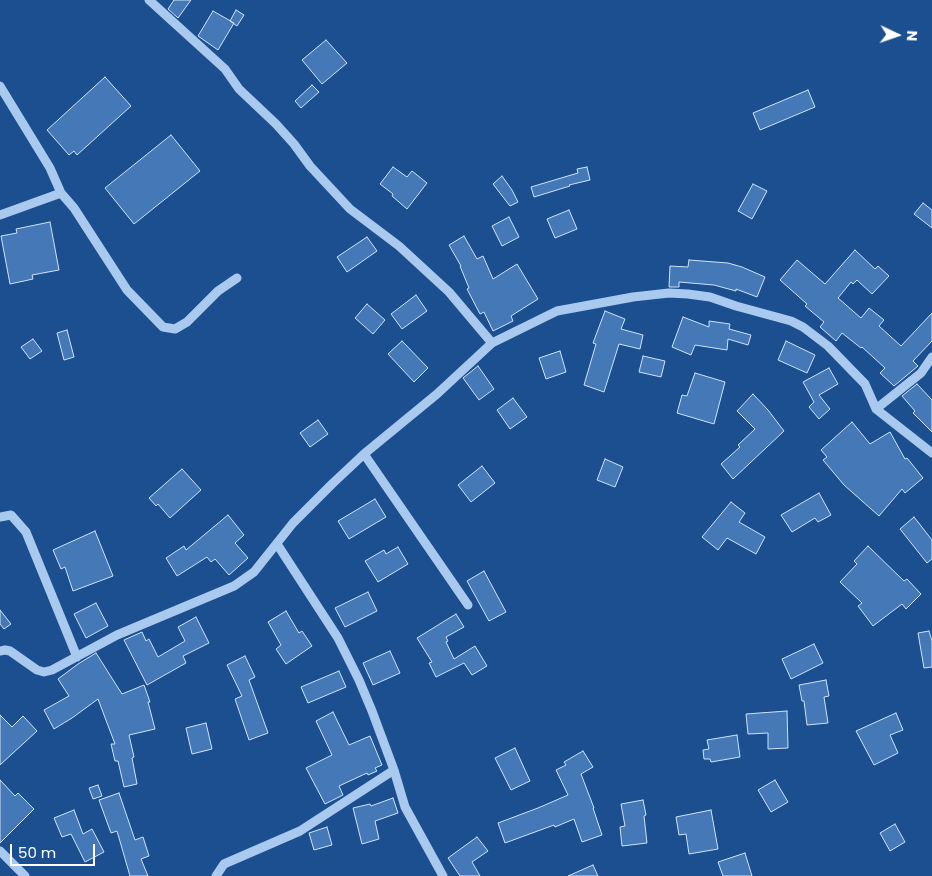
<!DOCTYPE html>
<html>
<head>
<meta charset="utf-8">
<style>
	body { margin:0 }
	#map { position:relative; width:932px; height:876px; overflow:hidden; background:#1b4f8f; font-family:Poppins,sans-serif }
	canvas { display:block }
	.north { position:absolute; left:872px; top:10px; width:50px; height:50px; -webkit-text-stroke:4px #1b4f8f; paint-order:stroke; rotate:93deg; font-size:14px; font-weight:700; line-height:20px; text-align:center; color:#fff }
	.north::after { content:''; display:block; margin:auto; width:18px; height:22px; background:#fff; clip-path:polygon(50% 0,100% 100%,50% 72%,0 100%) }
	.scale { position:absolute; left:10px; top:844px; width:85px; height:22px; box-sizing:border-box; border:2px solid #fff; border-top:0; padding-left:6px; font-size:15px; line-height:18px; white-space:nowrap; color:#fff; -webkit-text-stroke:4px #1b4f8f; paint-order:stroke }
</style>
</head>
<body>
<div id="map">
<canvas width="932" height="876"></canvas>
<div class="north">N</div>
<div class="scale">50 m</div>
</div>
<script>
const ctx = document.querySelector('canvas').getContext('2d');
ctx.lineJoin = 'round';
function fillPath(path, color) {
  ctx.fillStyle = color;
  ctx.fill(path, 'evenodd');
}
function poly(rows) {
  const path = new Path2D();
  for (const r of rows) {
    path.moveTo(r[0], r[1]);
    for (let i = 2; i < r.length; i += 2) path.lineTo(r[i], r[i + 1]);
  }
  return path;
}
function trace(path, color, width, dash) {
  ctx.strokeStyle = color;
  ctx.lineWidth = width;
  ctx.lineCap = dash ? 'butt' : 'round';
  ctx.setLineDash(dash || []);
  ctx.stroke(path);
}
const building = poly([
	[174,0,191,0,178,18,168,9,174,0],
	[236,10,244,15,237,26,230,21,236,10],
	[213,11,234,23,218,50,198,36,213,11],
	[326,40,347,63,322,84,302,60,326,40],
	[105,77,131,106,77,155,74,151,69,155,47,130,105,77],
	[312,85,319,92,301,108,295,101,312,85],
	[808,90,815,107,760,130,753,113,808,90],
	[171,135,200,171,134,224,105,188,171,135],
	[393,167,407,177,412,171,427,183,407,209,392,196,393,194,380,184,393,167],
	[587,167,590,180,569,185,570,186,534,197,531,187,578,173,577,169,587,167],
	[502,176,512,190,518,202,510,206,493,184,502,176],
	[753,184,767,191,752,219,738,211,753,184],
	[923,203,932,210,932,228,914,214,923,203],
	[569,210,577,229,555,238,547,219,569,210],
	[509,217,519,237,502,246,492,226,509,217],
	[50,222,59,270,32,275,33,279,10,284,1,236,17,233,16,229,50,222],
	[464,236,477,259,483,256,493,279,517,264,538,299,511,316,513,321,493,331,484,312,480,314,467,289,469,288,460,266,461,266,449,245,464,236],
	[367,237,377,251,347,272,337,257,367,237],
	[855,250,875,269,878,266,889,276,872,294,857,280,853,284,851,282,838,298,861,318,869,308,884,320,879,326,901,346,932,313,932,341,913,361,918,366,894,386,880,373,885,368,862,347,861,348,842,333,836,341,820,327,824,322,805,306,807,304,780,280,797,260,825,284,855,250],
	[689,260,728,263,742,267,765,277,757,297,736,289,736,291,714,285,679,282,679,287,669,287,670,266,688,267,689,260],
	[416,295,427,311,402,329,391,314,416,295],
	[367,304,385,320,373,334,355,318,367,304],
	[605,311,625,319,621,329,643,335,640,349,619,344,604,392,584,385,596,344,593,343,605,311],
	[683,317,709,327,709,321,730,324,729,329,751,335,748,345,728,339,727,350,695,345,691,355,672,347,683,317],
	[67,330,74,357,64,360,57,333,67,330],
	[33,339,42,351,30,359,21,347,33,339],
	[402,341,428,368,414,382,388,354,402,341],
	[786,341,815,355,807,373,778,360,786,341],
	[560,351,566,372,546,379,539,358,560,351],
	[643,356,665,361,661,377,639,372,643,356],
	[478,366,494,389,479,400,463,378,478,366],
	[829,368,838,384,819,395,830,409,819,419,809,407,814,402,803,382,829,368],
	[695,373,725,382,714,424,677,413,682,395,687,396,695,373],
	[917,384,932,400,932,432,913,413,915,411,902,396,917,384],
	[753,394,768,410,784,431,733,479,721,464,740,447,738,445,755,429,737,411,753,394],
	[513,398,527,417,510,429,497,410,513,398],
	[318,420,328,434,310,447,300,433,318,420],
	[852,422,870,444,890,432,905,459,907,458,923,478,905,493,902,489,879,516,844,485,823,460,827,457,821,450,852,422],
	[605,459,623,467,615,487,597,480,605,459],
	[482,466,495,483,471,502,458,485,482,466],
	[182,469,201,490,170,518,158,504,156,506,149,498,182,469],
	[819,493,831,515,818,522,815,518,792,532,781,515,819,493],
	[375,499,386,517,349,539,338,521,375,499],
	[731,502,745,513,739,522,765,537,756,554,727,538,718,550,702,537,731,502],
	[228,515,244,535,235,543,248,558,229,575,215,559,211,562,207,557,177,576,166,558,184,546,186,550,228,515],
	[914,517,932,540,932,559,927,563,900,529,914,517],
	[95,531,113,576,73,591,65,567,61,569,53,550,95,531],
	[868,546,904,581,907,579,921,594,906,609,902,604,873,626,858,606,862,603,840,582,857,564,854,561,868,546],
	[398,547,408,564,378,582,365,561,384,550,386,554,398,547],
	[484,571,506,612,489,621,467,581,484,571],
	[368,592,377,611,345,627,335,608,368,592],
	[96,603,108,626,86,638,74,614,96,603],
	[0,610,11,624,4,629,0,624,0,610],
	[286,611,299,633,302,631,312,646,286,664,276,649,281,645,268,622,286,611],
	[456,614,464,627,446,637,448,641,446,642,454,659,475,646,487,666,472,675,464,663,436,677,429,663,432,662,417,638,456,614],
	[196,617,209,643,183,656,186,663,147,685,124,640,142,632,146,641,149,639,158,657,185,641,178,627,196,617],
	[929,631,932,641,932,667,924,668,918,633,929,631],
	[814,644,823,663,791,679,782,659,814,644],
	[390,651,400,673,373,685,363,663,390,651],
	[96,653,122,694,144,685,150,702,148,702,155,729,129,735,134,757,132,758,137,784,124,787,118,761,115,761,111,744,115,744,98,699,72,718,54,729,44,710,69,696,58,679,78,664,96,653],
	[245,656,255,677,249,680,268,733,249,740,235,699,242,696,227,665,245,656],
	[339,671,346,687,308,703,301,687,339,671],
	[826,680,829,696,824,697,828,723,807,725,804,701,802,701,799,685,826,680],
	[787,711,788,748,768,749,768,733,748,734,746,714,787,711],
	[333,712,349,745,370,736,382,765,375,768,377,771,368,775,367,773,339,786,343,795,325,804,306,768,332,755,316,721,333,712],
	[896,713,903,730,890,735,898,753,874,765,856,731,896,713],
	[0,715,12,727,23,716,37,731,0,765,0,715],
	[206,723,212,749,192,754,186,728,206,723],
	[737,735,740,757,711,762,710,759,704,759,703,750,709,749,707,740,737,735],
	[515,748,530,781,511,790,495,758,515,748],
	[583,751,593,767,581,774,594,808,593,808,602,835,582,842,574,819,555,827,554,825,505,843,498,823,538,808,568,795,556,770,566,765,564,762,583,751],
	[0,780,15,796,18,793,34,809,0,843,0,780],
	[775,780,788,802,771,812,758,790,775,780],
	[98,785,102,796,93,799,89,788,98,785],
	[119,793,135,840,143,837,149,856,141,859,148,876,130,876,117,831,111,833,99,800,119,793],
	[393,798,398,813,375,821,379,839,362,844,353,808,370,804,371,806,393,798],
	[643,800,646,815,644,816,647,843,622,846,620,827,625,826,621,804,643,800],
	[74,810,83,834,92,829,104,852,85,862,71,834,62,837,54,818,74,810],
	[711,810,718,849,689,854,686,834,679,835,676,817,711,810],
	[895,824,905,842,890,851,880,833,895,824],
	[327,827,332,845,314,850,309,833,327,827],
	[477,837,488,851,472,862,480,876,460,876,448,858,477,837],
	[745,853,752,876,723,876,718,862,745,853],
	[593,865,598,876,568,876,593,865]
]);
fillPath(building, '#4478b7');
trace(building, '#cfe3fa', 1);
trace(poly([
	[149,0,225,69,239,89,276,124,294,144,310,166,350,209,399,246,449,292,492,343],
	[0,86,50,168,61,193],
	[0,215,61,193,74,208,127,290,163,327,175,329,187,322,218,291,237,278],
	[876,409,921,373,932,357],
	[364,454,468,605],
	[0,517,11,515,26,532,77,657],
	[277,544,338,638,359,680,372,711,394,770,405,807,443,876],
	[0,651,5,650,10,651,37,670,44,672,52,670,117,635,234,586,254,572,293,523,332,484,364,454,437,394,492,343,557,311,633,297,669,293,688,294,710,297,736,306,791,321,803,327,828,346,865,384,876,409,932,453],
	[0,851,25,876],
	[216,876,224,864,300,831,394,770]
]), '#a9c9ee', 9);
</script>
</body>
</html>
